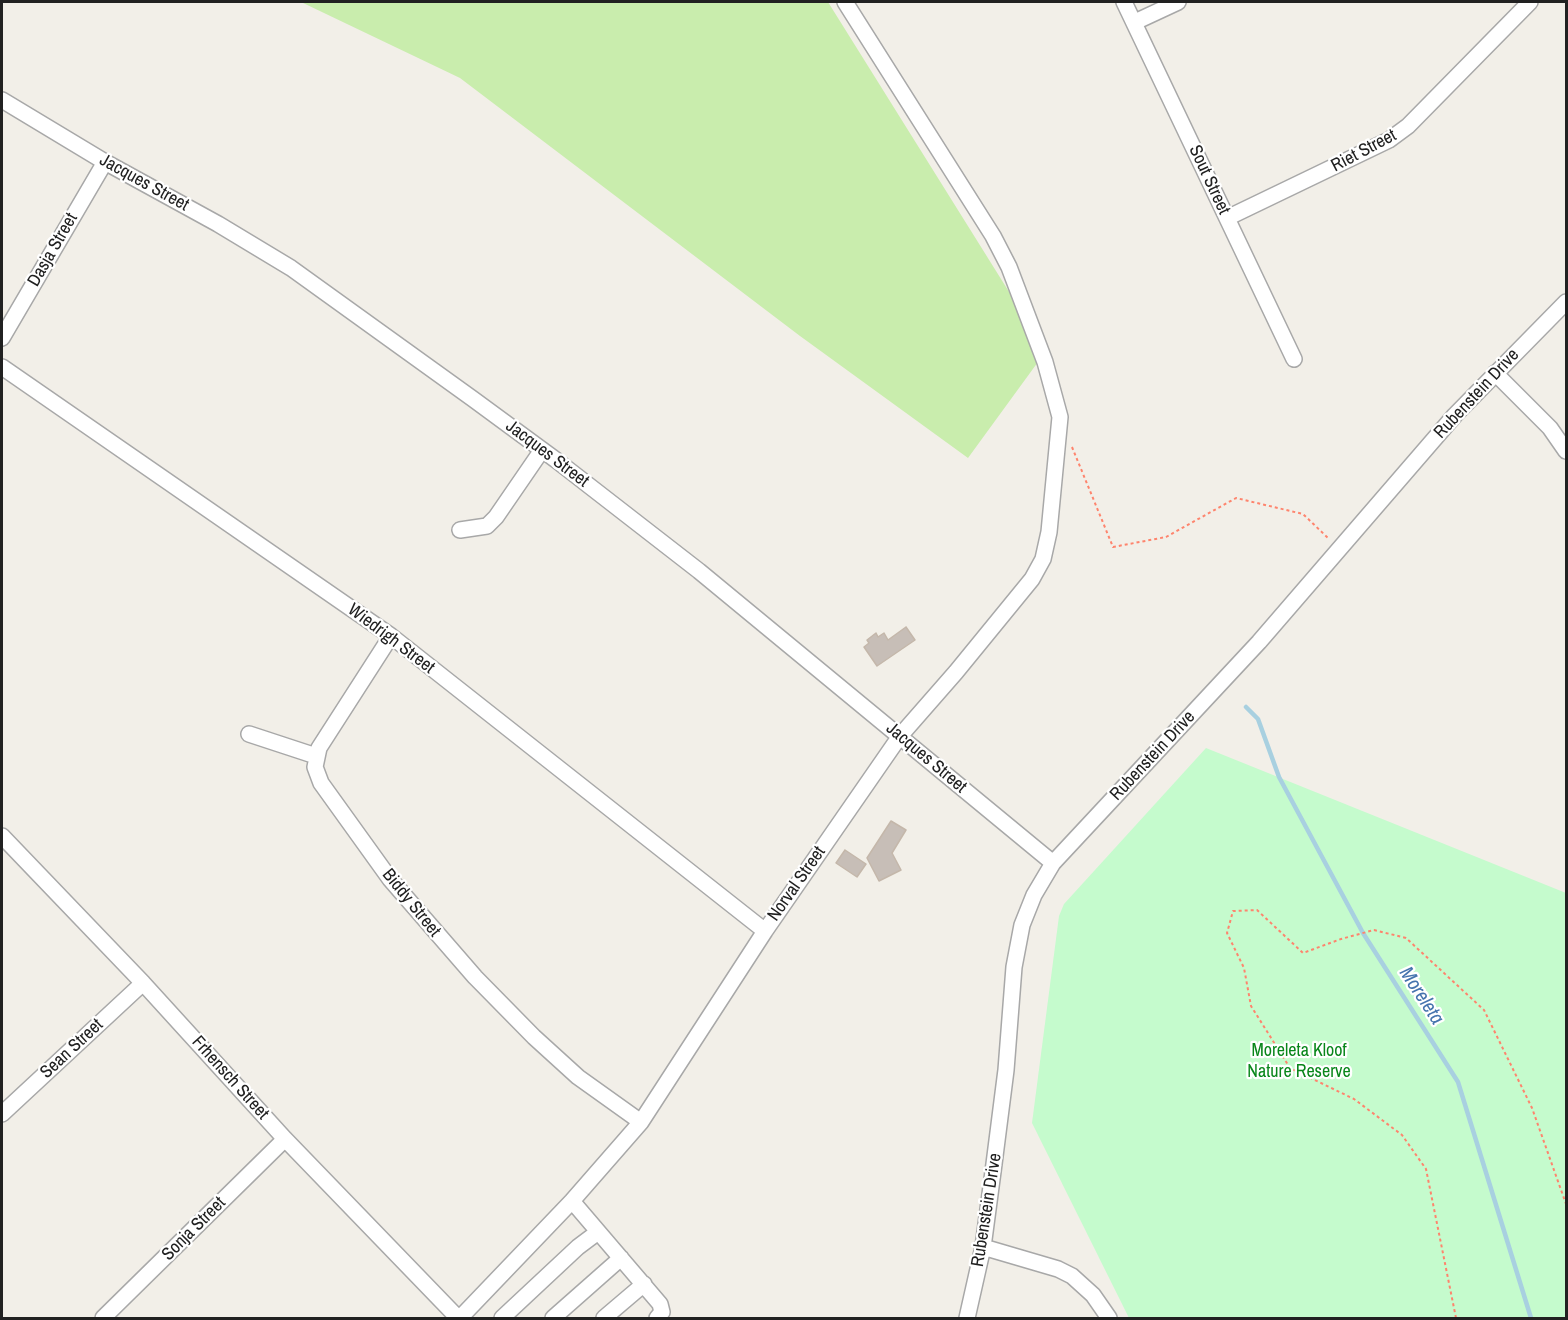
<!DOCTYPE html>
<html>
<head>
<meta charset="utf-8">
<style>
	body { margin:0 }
	#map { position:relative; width:1568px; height:1320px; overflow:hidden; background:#f2efe8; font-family:"Archivo Narrow",sans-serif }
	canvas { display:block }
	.frame { position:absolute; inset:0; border:3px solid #212121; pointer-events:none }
</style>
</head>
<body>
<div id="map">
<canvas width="1568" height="1320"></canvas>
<div class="frame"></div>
</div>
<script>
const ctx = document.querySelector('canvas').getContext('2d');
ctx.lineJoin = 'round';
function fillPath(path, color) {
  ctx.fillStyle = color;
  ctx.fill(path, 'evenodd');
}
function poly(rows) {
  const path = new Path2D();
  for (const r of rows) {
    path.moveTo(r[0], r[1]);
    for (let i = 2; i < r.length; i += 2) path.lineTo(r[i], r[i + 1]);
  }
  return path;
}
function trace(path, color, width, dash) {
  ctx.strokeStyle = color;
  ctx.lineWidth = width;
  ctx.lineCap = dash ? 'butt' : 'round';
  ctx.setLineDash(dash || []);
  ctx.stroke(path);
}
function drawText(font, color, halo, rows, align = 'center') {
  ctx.font = font + ' "Archivo Narrow",sans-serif';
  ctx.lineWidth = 4.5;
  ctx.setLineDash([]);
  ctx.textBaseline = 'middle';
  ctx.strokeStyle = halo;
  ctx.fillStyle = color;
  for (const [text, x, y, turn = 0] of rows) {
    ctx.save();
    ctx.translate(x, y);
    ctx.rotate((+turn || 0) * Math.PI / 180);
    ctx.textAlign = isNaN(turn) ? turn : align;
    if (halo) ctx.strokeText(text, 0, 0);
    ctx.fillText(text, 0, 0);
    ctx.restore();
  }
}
fillPath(poly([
	[301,2,828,2,1046,351,968,458,800,336,460,78]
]), '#c9edad');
fillPath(poly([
	[1206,748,1566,893,1566,1318,1129,1318,1032,1123,1059,916,1064,904]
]), '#c5fbcd');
trace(poly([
	[1246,707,1258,719,1279,777,1363,933,1458,1082,1531,1318]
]), '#a8d0e0', 4.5);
const building = poly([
	[906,627,915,640,877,666,864,647,869,643,867,640,876,633,878,637,884,633,888,640,906,627],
	[891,821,906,830,892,853,901,870,879,881,867,858,891,821],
	[845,850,866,864,857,877,836,863,845,850]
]);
fillPath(building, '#c7beb7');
trace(building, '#c4b7aa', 1.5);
const minor = poly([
	[1124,2,1294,359],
	[1135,22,1178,2],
	[2,100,105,162,218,224,291,268,473,399,556,460,699,571,1053,863],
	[1227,218,1389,140,1408,126,1530,2],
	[2,338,105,162],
	[2,367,391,636,765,931],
	[1495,373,1550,428,1566,451],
	[460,530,487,526,496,517,542,450],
	[391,636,319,748,315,767,321,783,390,879,475,977,534,1037,578,1077,641,1122],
	[249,734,316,756],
	[2,836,143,983,285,1139,458,1318],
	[2,1114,143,983],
	[572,1201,660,1304,662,1312,657,1318],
	[983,1247,1058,1269,1072,1276,1093,1295,1109,1318],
	[103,1318,285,1139],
	[460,1318,572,1201,641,1122,765,931,900,736,956,672,1032,579,1043,559,1049,532,1060,417,1045,362,1009,267,993,236,845,2],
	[502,1318,578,1247,598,1232],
	[553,1318,621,1258],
	[604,1318,644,1284],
	[967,1318,983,1247,994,1164,1006,1070,1014,967,1022,925,1034,895,1053,863,1259,642,1455,415,1566,302]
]);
trace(minor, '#a8a8a8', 18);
trace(poly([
	[1072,447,1113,547,1166,537,1236,498,1303,514,1329,539],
	[1456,1318,1426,1169,1402,1135,1354,1099,1290,1068,1251,1006,1244,968,1227,933,1233,911,1257,910,1303,953,1341,939,1374,930,1406,938,1484,1010,1532,1108,1566,1204]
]), '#fe846d', 2, [3, 3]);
trace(minor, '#fff', 15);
drawText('18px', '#212121', '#fff', [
	["Riet Street",1364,151,-28],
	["Sout Street",1209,180,65],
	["Jacques Street",144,183,29],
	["Dasja Street",53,250,-60],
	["Rubenstein Drive",1477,394,-47],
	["Jacques Street",547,454,37],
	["Wiedrigh Street",391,639,37],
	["Rubenstein Drive",1153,756,-47],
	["Jacques Street",926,758,40],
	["Norval Street",797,884,-55],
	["Biddy Street",411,903,51],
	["Sean Street",72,1049,-43],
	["Frhensch Street",230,1078,48],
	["Rubenstein Drive",987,1210,-81],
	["Sonja Street",194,1229,-45]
]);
drawText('18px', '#08861a', '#fff', [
	["Moreleta Kloof",1299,1051],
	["Nature Reserve",1299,1072]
]);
drawText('italic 20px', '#4674ae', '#fff', [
	["Moreleta",1421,996,57]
]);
</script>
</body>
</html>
